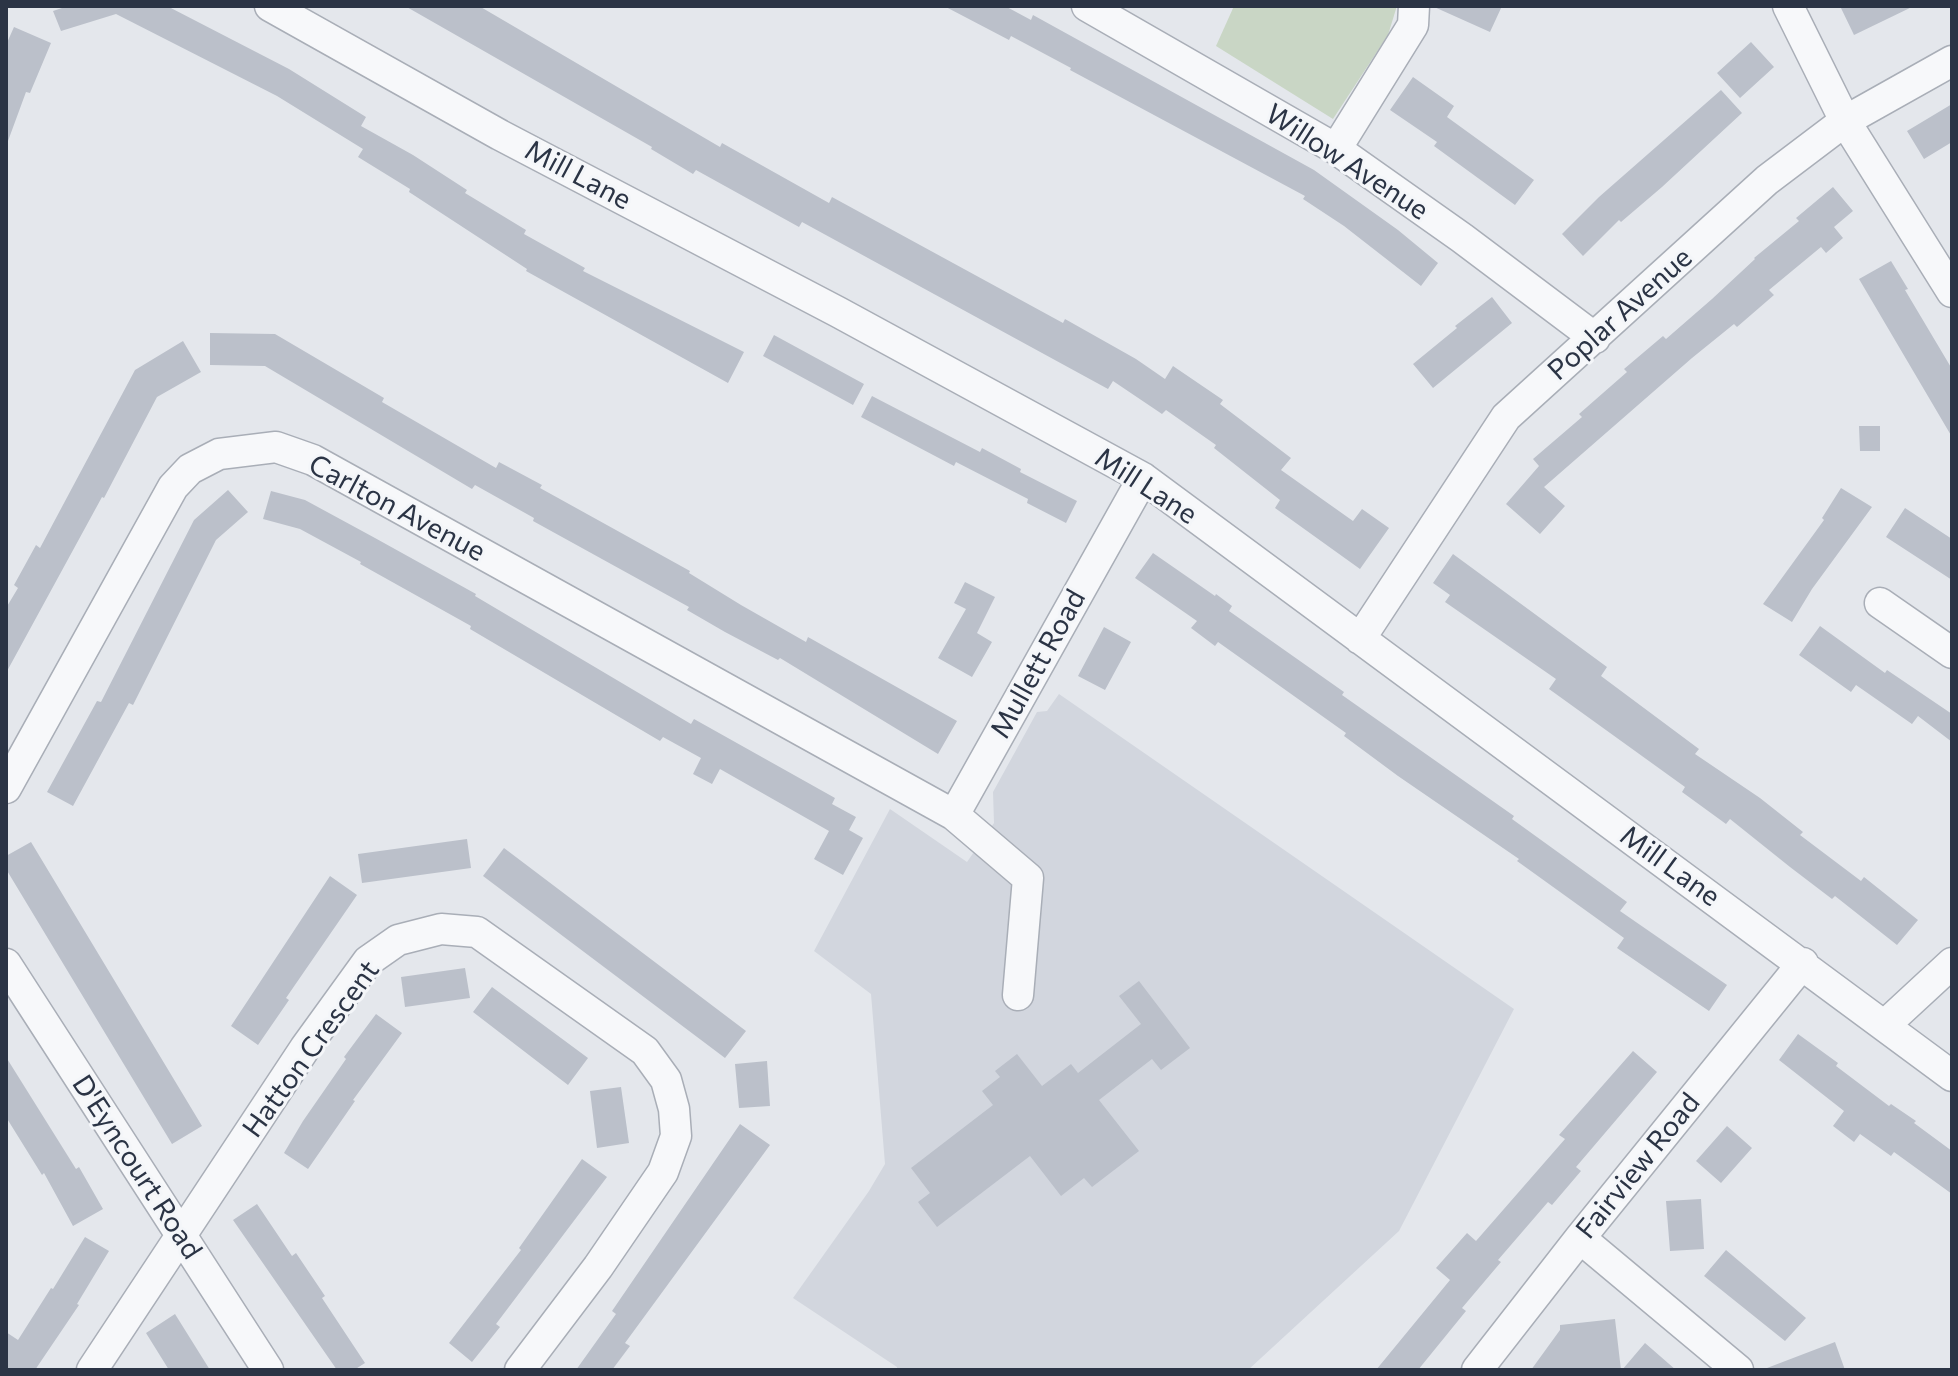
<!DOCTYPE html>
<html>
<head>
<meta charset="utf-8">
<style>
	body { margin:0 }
	#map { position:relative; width:1958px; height:1376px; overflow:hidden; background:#e4e7ec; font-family:Commissioner,sans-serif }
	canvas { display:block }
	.frame { position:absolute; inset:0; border:8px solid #2b3445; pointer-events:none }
</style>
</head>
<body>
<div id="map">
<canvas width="1958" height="1376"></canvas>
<div class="frame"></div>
</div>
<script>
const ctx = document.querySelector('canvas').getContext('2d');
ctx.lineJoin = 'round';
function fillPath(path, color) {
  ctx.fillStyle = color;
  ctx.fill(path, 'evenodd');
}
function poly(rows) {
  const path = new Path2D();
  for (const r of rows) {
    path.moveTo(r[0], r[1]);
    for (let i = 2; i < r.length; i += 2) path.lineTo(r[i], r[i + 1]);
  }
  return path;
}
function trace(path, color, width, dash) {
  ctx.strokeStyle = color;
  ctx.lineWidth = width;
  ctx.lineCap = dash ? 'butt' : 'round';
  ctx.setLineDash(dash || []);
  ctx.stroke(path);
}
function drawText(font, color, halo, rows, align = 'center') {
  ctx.font = font + ' Commissioner,sans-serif';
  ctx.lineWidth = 6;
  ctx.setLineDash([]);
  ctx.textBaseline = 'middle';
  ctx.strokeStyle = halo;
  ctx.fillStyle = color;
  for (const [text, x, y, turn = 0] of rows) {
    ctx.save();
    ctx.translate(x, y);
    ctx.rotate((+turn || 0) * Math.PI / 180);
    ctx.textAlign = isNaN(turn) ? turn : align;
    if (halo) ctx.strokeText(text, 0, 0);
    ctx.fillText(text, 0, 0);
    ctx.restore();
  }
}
fillPath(poly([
	[1059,694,1514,1009,1399,1231,1248,1370,897,1370,897,1367,793,1298,869,1191,885,1164,871,994,814,951,890,809,967,862,994,823,993,792,1037,712,1047,711]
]), '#d2d6de');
fillPath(poly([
	[1234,6,1396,6,1396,9,1388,35,1333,119,1216,46]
]), '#c9d6c5');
fillPath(poly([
	[68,6,167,6,289,69,366,117,361,126,413,155,467,190,465,193,526,230,524,234,585,268,583,271,744,352,728,383,526,271,527,269,409,192,410,189,358,157,363,149,277,96,116,14,61,31,53,11],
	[405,6,479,6,720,147,722,143,829,203,832,197,1063,323,1065,319,1136,359,1165,379,1173,366,1223,400,1220,404,1291,458,1281,470,1353,521,1362,509,1389,528,1360,569,1275,508,1280,500,1214,448,1216,445,1166,410,1162,414,1113,381,1108,389,802,222,799,227,696,170,693,174,651,149,652,147],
	[944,6,1005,6,1031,20,1033,15,1314,170,1398,230,1438,263,1421,286,1344,226,1303,199,1305,196,1070,70,1071,68,1011,36,1009,40],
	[1432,6,1502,6,1490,32],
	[1840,6,1914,6,1854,35],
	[14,27,51,43,30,93,26,92,8,141,6,45],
	[1751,42,1774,67,1740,98,1717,73],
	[1413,77,1454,106,1447,117,1534,180,1515,205,1434,146,1437,142,1390,110],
	[1721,90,1742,113,1662,187,1621,222,1619,220,1583,256,1562,234,1599,197],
	[1952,104,1952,142,1924,159,1907,131],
	[1833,187,1853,211,1834,227,1843,238,1826,253,1821,247,1769,290,1774,295,1737,327,1734,324,1692,358,1544,487,1565,506,1540,534,1506,504,1539,466,1533,459,1582,417,1579,414,1627,372,1624,369,1663,336,1666,339,1712,299,1755,259,1754,258,1799,221,1796,218],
	[1891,261,1908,289,1905,290,1952,369,1952,437,1859,279],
	[1492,297,1512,323,1433,388,1413,364,1457,328,1455,326],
	[210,333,275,334,384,398,382,402,496,468,499,462,542,485,540,488,690,571,689,573,741,605,806,642,808,637,957,721,938,754,780,658,778,660,725,632,687,610,689,607,533,521,534,518,475,485,472,489,265,366,210,365],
	[774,335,864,384,853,405,763,356],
	[183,341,201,372,157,397,104,498,102,497,6,673,6,608,18,588,14,585,36,545,40,548,135,370],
	[872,396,980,452,982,448,1021,469,1020,472,1077,501,1066,523,1027,503,1028,499,956,462,954,466,861,417],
	[1859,426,1880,426,1880,451,1860,451],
	[1841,488,1872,507,1812,589,1792,622,1763,604,1824,520,1822,518],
	[228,490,248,512,216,540,133,705,129,703,73,806,47,792,97,701,101,702,194,520],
	[271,491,305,500,375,538,476,594,475,596,691,724,694,719,835,798,832,804,856,817,849,830,863,838,843,875,814,859,829,831,720,769,712,784,693,774,701,758,663,737,660,741,470,629,471,626,360,564,361,562,300,529,263,519],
	[1905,508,1952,539,1952,580,1886,537],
	[1153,553,1215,596,1216,594,1232,606,1229,611,1344,692,1342,695,1514,816,1512,819,1627,902,1620,911,1727,985,1709,1011,1617,948,1624,938,1517,861,1519,859,1398,776,1344,736,1346,733,1218,642,1215,646,1191,628,1197,621,1135,578],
	[1453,554,1607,667,1601,676,1699,749,1695,754,1760,798,1803,832,1800,835,1861,881,1864,877,1918,920,1897,945,1835,896,1832,899,1790,867,1730,819,1726,824,1682,792,1685,787,1549,689,1556,679,1445,602,1450,595,1433,583],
	[965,582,995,597,977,633,992,642,972,677,938,658,966,609,954,603],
	[1820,626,1885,673,1887,670,1952,714,1952,742,1918,716,1912,724,1856,685,1851,692,1799,655],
	[1104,627,1131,642,1105,690,1078,676],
	[467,839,471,868,362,883,358,854],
	[31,842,202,1126,172,1144,6,869,6,856],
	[504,848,746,1031,725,1058,483,876],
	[330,876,357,895,286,998,289,1000,258,1045,231,1026],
	[465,968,470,998,405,1007,401,977],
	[1139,981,1190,1048,1161,1070,1152,1059,1099,1100,1139,1151,1092,1187,1084,1178,1061,1196,1030,1156,937,1227,918,1202,930,1193,911,1168,993,1105,982,1091,1000,1077,995,1071,1017,1054,1042,1086,1071,1064,1078,1073,1141,1024,1119,996],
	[492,987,588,1058,568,1085,473,1012],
	[376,1014,402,1033,353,1100,355,1101,308,1169,284,1153,303,1121,346,1059,344,1057],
	[1798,1034,1838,1063,1836,1066,1889,1106,1891,1104,1916,1121,1914,1123,1952,1151,1952,1194,1894,1152,1891,1156,1860,1134,1854,1142,1833,1126,1844,1111,1779,1060],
	[1633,1051,1657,1072,1576,1167,1581,1171,1552,1205,1548,1202,1498,1260,1501,1262,1462,1308,1466,1311,1418,1370,1376,1370,1450,1280,1436,1268,1467,1233,1476,1241,1565,1139,1559,1135],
	[6,1057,76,1169,79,1167,103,1209,73,1226,44,1173,42,1175,6,1117],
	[767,1061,770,1106,739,1108,735,1064],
	[621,1087,629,1143,597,1148,590,1091],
	[740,1124,770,1145,625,1343,630,1346,612,1370,576,1370,616,1314,612,1311],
	[1727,1126,1752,1148,1721,1183,1696,1161],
	[582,1159,607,1177,496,1324,500,1327,472,1362,449,1343,521,1250,519,1248],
	[1701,1199,1704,1249,1670,1251,1666,1201],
	[257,1204,292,1256,296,1253,325,1296,322,1298,365,1363,354,1370,337,1370,233,1220],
	[85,1237,109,1251,77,1304,79,1305,35,1370,6,1370,6,1332,18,1340,51,1288,53,1289],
	[1726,1250,1806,1318,1785,1341,1704,1276],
	[175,1314,210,1370,169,1370,146,1333],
	[1615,1319,1621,1370,1531,1370,1560,1330,1560,1325],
	[1835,1342,1845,1370,1767,1370,1767,1368],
	[1645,1343,1676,1370,1622,1370]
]), '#bbc0ca');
const minor = poly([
	[270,6,500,135,838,312,1143,478,1952,1076],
	[1087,6,1336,149,1462,238,1595,338],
	[1788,6,1845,121,1952,292],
	[1336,149,1413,25,1414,6],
	[1880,603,1952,653],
	[1360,639,1506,417,1767,180,1845,121,1952,61],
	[6,788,173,487,190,469,219,454,276,447,313,460,954,815,1143,478],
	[954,815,1028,878,1018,995],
	[6,964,268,1370],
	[1885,1025,1952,963],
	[1580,1238,1738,1370],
	[92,1370,305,1048,368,961,398,940,441,929,477,932,645,1051,666,1080,674,1109,676,1136,663,1172,598,1267,520,1370],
	[1477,1370,1580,1238,1803,963]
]);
trace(minor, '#a9aeb7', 33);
trace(minor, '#f7f8fa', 30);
drawText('28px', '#2b3445', '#f4f6f9', [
	["Willow Avenue",1347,162,33],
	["Mill Lane",578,175,28],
	["Poplar Avenue",1620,314,-42],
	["Mill Lane",1146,486,33],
	["Carlton Avenue",397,508,28],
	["Mullett Road",1038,664,-61],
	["Mill Lane",1670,866,36],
	["Hatton Crescent",311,1049,-54],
	["Fairview Road",1638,1166,-51],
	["D'Eyncourt Road",137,1167,57]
]);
</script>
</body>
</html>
